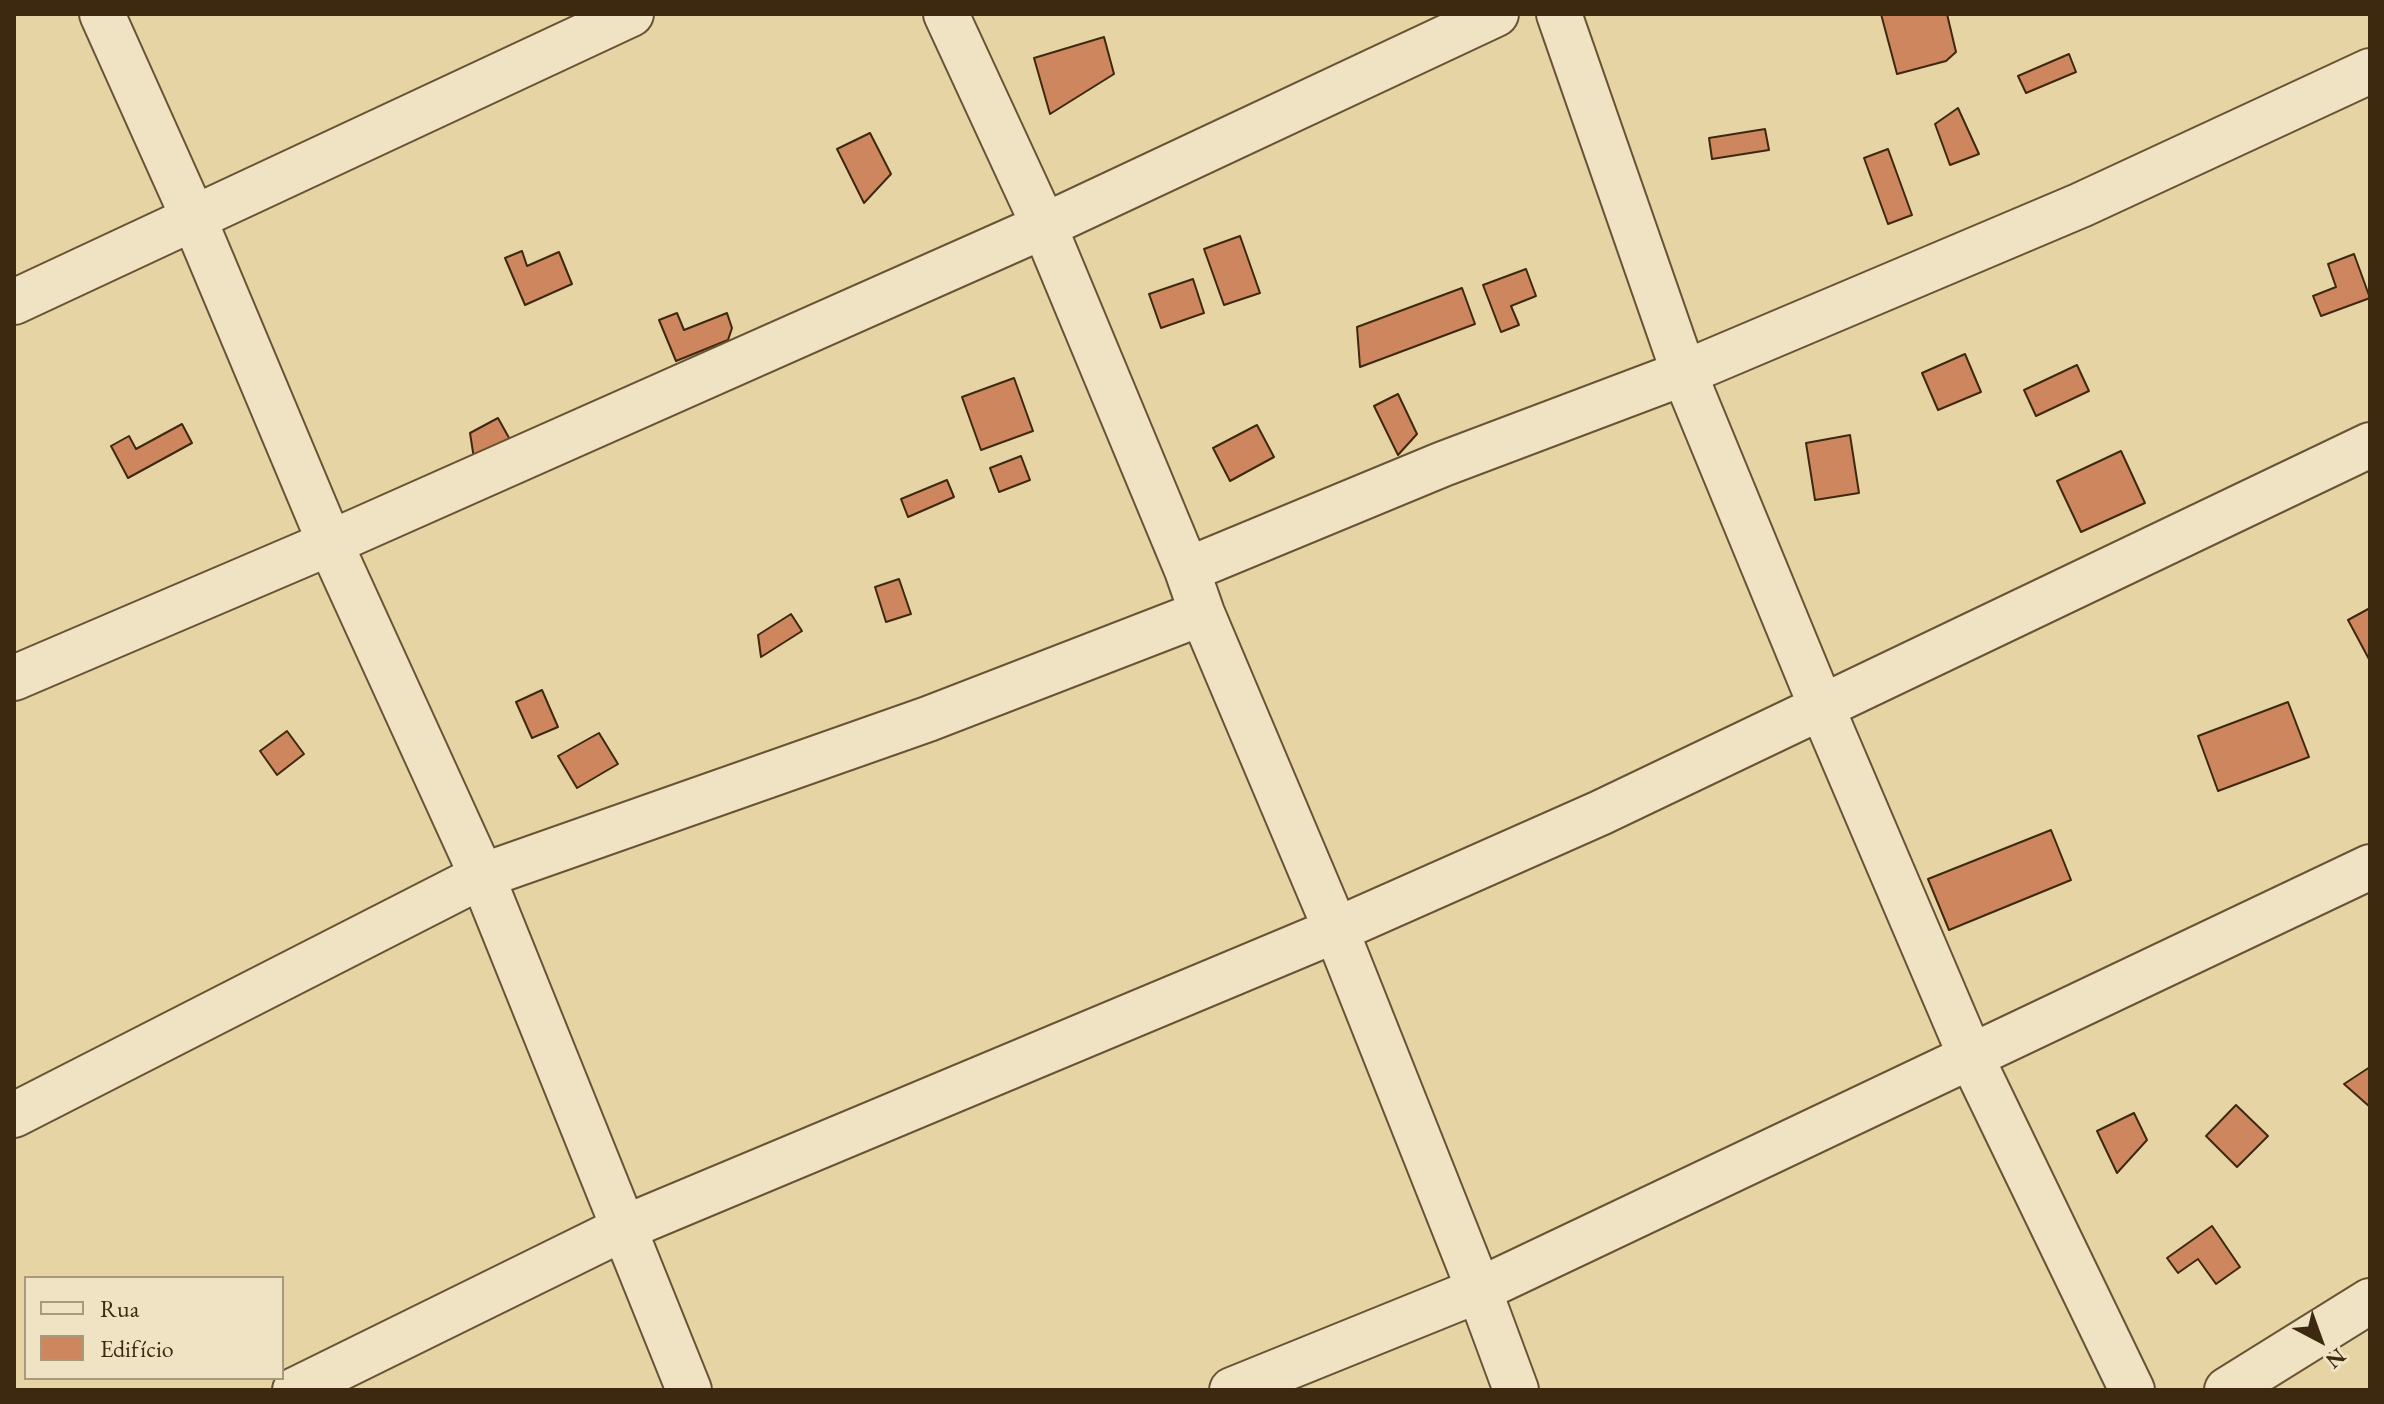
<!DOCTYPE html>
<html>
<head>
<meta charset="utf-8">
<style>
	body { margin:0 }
	#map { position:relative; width:2384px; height:1404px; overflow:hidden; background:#e7d4a4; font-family:"EB Garamond",serif }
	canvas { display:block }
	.frame { position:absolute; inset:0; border:16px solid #3d2910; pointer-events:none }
	.legend { position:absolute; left:24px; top:1276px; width:260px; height:104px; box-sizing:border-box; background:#efe3c4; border:2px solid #a8997c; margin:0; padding:10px 14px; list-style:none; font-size:24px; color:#3d2910 }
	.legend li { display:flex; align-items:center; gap:16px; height:40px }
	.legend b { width:40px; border:2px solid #a8997c }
	.north { position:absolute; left:2280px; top:1300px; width:80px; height:80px; -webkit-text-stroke:6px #efe3c4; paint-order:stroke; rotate:139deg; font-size:22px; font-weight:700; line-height:32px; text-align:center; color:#3d2910 }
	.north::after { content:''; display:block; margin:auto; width:28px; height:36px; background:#3d2910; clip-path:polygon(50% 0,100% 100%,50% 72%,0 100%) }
</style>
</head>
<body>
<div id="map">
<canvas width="2384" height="1404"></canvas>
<div class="frame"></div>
<ul class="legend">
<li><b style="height:10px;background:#efe3c4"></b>Rua</li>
<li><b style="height:22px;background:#cd865d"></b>Edifício</li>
</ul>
<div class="north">N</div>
</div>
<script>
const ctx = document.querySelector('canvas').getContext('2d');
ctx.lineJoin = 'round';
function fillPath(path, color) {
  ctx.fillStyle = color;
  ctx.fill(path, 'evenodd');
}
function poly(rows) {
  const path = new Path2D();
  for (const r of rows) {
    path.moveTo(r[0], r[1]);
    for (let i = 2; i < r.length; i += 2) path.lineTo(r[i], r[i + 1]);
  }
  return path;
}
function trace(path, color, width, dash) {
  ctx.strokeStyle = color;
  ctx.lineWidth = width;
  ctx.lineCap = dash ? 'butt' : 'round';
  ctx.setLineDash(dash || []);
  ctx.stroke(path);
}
const building = poly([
	[1881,14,1947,14,1956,52,1946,61,1897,74,1881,14],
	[1104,37,1114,74,1050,114,1034,58,1104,37],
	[2069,54,2076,72,2026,93,2018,76,2069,54],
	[1958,108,1979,154,1950,165,1935,124,1958,108],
	[1765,129,1769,150,1712,159,1709,138,1765,129],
	[870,133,891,174,864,203,837,149,870,133],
	[1888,149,1912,215,1888,224,1864,158,1888,149],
	[1240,236,1260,293,1224,305,1204,249,1240,236],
	[522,251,527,266,559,252,572,284,525,305,505,258,522,251],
	[2354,254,2370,298,2321,316,2313,296,2336,287,2328,264,2354,254],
	[1526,269,1536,296,1511,306,1519,325,1501,332,1483,285,1526,269],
	[1193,279,1204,313,1161,328,1149,294,1193,279],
	[1462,288,1475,324,1360,367,1357,327,1462,288],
	[677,313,684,330,727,313,732,328,728,340,676,361,659,320,677,313],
	[1965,354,1981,392,1938,410,1922,373,1965,354],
	[2077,365,2089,391,2036,416,2024,390,2077,365],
	[1014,378,1033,431,981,450,962,397,1014,378],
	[1398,394,1417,434,1398,455,1374,406,1398,394],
	[498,418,513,445,475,465,470,433,498,418],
	[182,424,192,443,128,478,111,446,129,436,136,449,182,424],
	[1257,425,1274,457,1230,481,1213,448,1257,425],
	[1850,435,1859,493,1815,500,1806,443,1850,435],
	[2121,451,2145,503,2081,532,2057,481,2121,451],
	[1021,456,1030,480,999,492,990,468,1021,456],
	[947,480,954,497,908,517,901,499,947,480],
	[899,579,911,614,886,622,875,587,899,579],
	[2370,608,2370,661,2348,620,2370,608],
	[791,614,802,631,761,657,758,635,791,614],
	[542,690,558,727,532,738,516,702,542,690],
	[2288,702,2309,757,2218,791,2198,736,2288,702],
	[287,731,304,754,277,775,260,751,287,731],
	[599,733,618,764,577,788,558,756,599,733],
	[2051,830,2071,880,1949,930,1928,879,2051,830],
	[2370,1067,2370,1107,2344,1084,2370,1067],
	[2236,1105,2268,1136,2237,1167,2206,1136,2236,1105],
	[2134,1113,2147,1140,2117,1173,2097,1131,2134,1113],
	[2212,1226,2240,1267,2216,1284,2198,1259,2178,1273,2167,1258,2212,1226]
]);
fillPath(building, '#cd865d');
trace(building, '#3d2910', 2);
const street = poly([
	[102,14,194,219,330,543,482,876,689,1390],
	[946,14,1044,226,1187,570,1202,613,1336,930,1479,1290,1516,1390],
	[1559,14,1684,373,1822,708,1971,1057,2132,1390],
	[14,302,631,14],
	[1187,570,1443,464,1684,373,2081,205,2370,71],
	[14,678,330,543,1044,226,1496,14],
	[14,1115,482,876,928,719,1202,613],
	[295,1390,624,1228,1336,930,1600,813,2370,445],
	[1232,1390,1479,1290,2370,867],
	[2227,1390,2370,1301]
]);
trace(street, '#685435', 48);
trace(street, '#efe3c4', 44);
</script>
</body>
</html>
